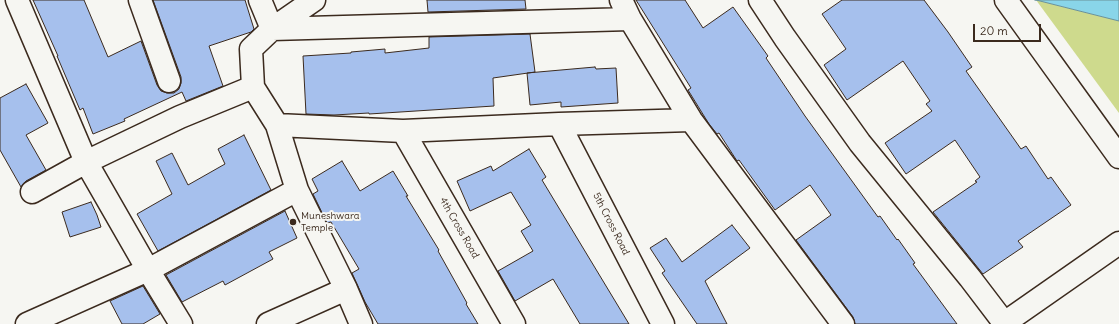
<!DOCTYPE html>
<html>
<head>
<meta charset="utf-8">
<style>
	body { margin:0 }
	#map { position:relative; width:1119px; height:324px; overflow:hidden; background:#f6f6f2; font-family:Delius,sans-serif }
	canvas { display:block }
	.scale { position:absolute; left:973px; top:24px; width:68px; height:18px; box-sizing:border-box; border:2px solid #3b2a1e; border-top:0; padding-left:5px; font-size:12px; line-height:14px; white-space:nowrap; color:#3b2a1e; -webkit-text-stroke:3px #f6f6f2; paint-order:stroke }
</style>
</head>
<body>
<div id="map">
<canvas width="1119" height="324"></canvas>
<div class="scale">20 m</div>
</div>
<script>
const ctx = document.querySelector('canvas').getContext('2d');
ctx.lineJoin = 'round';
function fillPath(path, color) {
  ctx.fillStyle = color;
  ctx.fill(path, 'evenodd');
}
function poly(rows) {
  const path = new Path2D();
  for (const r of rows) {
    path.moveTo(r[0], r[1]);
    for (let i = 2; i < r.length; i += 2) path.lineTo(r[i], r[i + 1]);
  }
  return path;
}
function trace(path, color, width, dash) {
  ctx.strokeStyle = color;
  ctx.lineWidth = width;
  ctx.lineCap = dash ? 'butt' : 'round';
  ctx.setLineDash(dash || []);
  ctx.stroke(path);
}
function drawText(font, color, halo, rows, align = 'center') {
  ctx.font = font + ' Delius,sans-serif';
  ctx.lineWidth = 4;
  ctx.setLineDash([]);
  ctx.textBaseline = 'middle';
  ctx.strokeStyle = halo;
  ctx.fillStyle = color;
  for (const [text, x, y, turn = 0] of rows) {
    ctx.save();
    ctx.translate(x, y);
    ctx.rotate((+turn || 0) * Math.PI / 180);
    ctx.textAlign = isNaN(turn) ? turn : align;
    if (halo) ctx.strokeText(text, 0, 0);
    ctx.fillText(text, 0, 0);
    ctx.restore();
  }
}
fillPath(poly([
	[1036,0,1119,21,1119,113]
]), '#ceda8d');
const water = poly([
	[1035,0,1119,0,1119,21,1036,0,1035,0]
]);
fillPath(water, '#89d5e9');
trace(water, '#6a9198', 1);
const building = poly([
	[33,0,84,0,108,57,141,41,157,85,161,91,167,93,174,93,179,89,181,83,181,77,153,0,245,0,254,29,251,32,209,46,223,86,186,101,182,92,124,119,125,121,93,134,83,108,80,110,57,56,58,56,33,0],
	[427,0,525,0,526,9,428,12,427,0],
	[636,0,685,0,703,28,733,7,768,56,766,58,805,116,878,217,880,216,897,240,898,239,915,263,913,264,957,324,855,324,853,317,796,240,831,215,810,185,775,210,739,160,737,161,719,133,717,134,709,124,688,90,691,88,636,0],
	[842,0,924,0,948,32,972,67,966,71,1021,149,1026,146,1048,179,1051,177,1071,205,1018,241,1023,247,983,274,933,212,977,182,975,181,980,177,955,140,906,174,885,143,932,111,926,104,930,101,903,61,847,100,824,65,846,49,822,14,842,0],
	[530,34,535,72,493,78,494,106,369,114,369,113,334,115,306,114,303,56,351,53,351,52,385,49,385,53,429,48,429,37,530,34],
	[595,67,596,69,616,68,618,103,561,107,561,102,530,105,527,73,595,67],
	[26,84,48,123,26,135,46,170,26,181,21,187,0,150,0,98,26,84],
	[244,135,271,190,158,251,137,214,172,194,156,161,172,153,188,185,225,164,218,149,244,135],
	[529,149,546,177,542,180,629,324,580,324,553,279,515,301,498,271,533,251,521,231,531,225,511,192,470,211,457,181,491,166,493,171,529,149],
	[342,161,360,191,393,171,408,196,406,196,439,250,438,251,467,303,466,304,478,324,378,324,365,302,352,273,359,269,331,222,327,223,313,194,318,191,312,179,342,161],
	[91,202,97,215,101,227,70,237,62,212,91,202],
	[285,211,297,238,269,252,273,259,225,285,223,281,182,302,166,275,285,211],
	[732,225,750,248,705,281,727,324,697,324,662,273,665,271,650,248,666,238,682,262,732,225],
	[143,286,160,314,143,324,122,324,110,301,143,286]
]);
fillPath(building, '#a6c0ed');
trace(building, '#3b2a1e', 1);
const minor = poly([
	[17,0,86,162,148,270,181,324],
	[140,0,169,81],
	[260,0,272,29,630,19,691,120,843,324],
	[314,0,272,29,251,49,253,87,277,125,297,190,346,289,361,324],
	[621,0,630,19],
	[760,0,785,38,860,143,970,278,1005,324],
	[1006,0,1119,157],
	[559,124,663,324],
	[277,125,403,131,559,124,691,120],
	[403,131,514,324],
	[32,192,86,162,180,117,253,87],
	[27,324,148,270,297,190],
	[268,324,346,289],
	[1003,324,1119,243]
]);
trace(minor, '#3b2a1e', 25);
trace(minor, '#f6f6f2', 22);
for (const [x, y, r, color] of [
	[293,222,4,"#3b2a1e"]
]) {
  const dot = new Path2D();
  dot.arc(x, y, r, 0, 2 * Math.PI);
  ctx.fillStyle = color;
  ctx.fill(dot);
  trace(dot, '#f6f6f2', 1.5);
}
drawText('10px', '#3b2a1e', '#f6f6f2', [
	["Muneshwara",301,216],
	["Temple",301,228]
], 'left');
drawText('10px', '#3b2a1e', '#f6f6f2', [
	["5th Cross Road",611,224,63],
	["4th Cross Road",459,228,60]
]);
</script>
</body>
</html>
